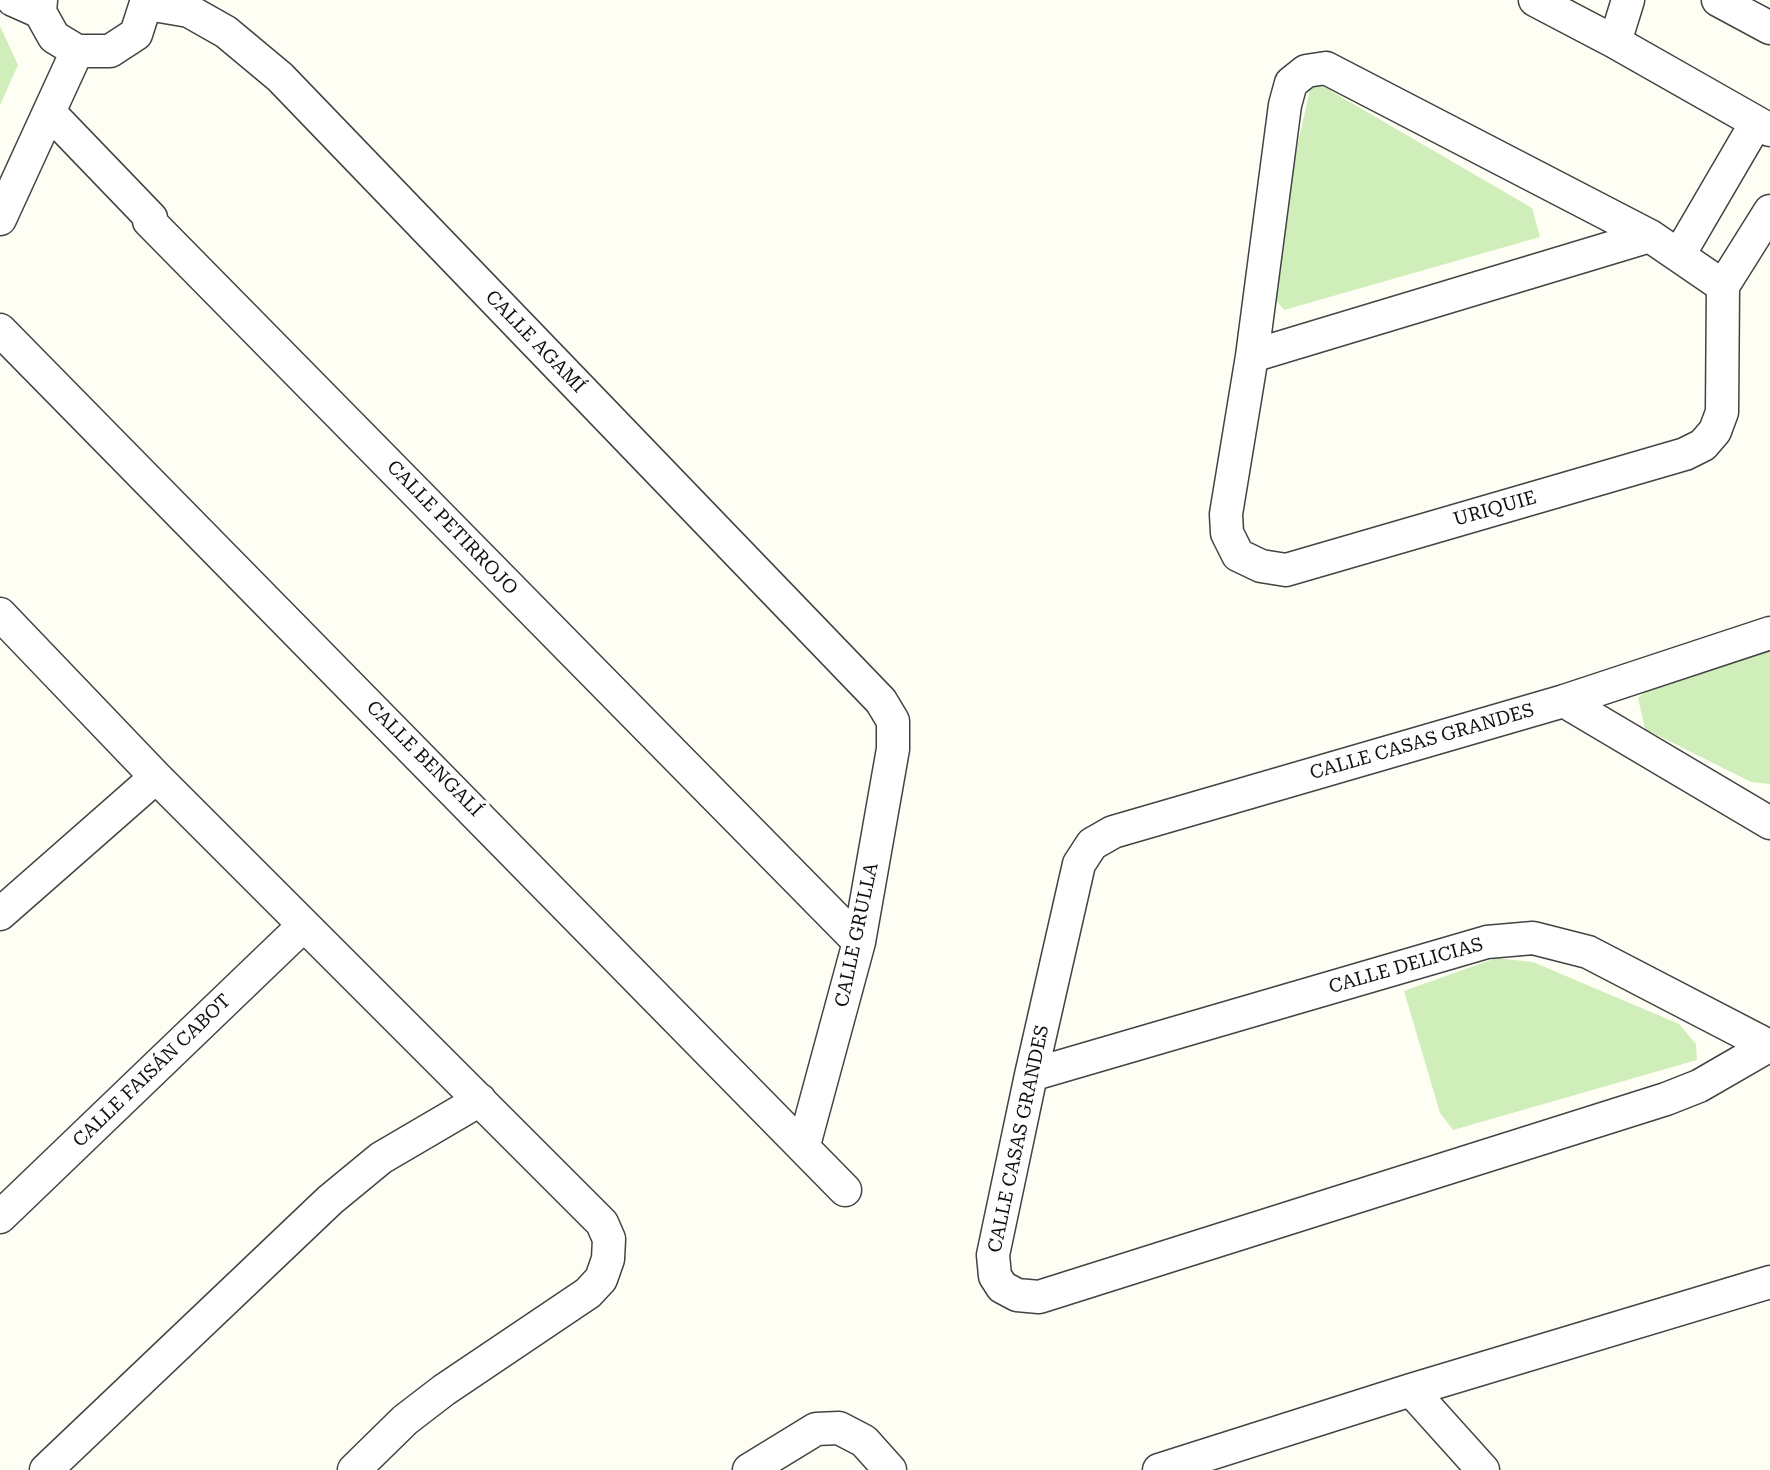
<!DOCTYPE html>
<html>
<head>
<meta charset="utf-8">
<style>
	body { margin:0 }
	canvas { display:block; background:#fffef4 }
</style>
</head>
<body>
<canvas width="1770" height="1470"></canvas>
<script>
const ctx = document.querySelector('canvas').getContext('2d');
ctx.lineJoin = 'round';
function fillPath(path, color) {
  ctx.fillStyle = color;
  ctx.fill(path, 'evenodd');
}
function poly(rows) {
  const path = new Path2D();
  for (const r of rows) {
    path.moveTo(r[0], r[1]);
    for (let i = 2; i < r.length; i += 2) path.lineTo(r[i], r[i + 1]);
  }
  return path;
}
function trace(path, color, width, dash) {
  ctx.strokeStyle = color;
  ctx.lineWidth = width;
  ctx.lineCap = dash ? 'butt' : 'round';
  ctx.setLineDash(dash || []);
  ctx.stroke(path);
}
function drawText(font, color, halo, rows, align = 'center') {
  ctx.font = font + ' "Roboto Serif",serif';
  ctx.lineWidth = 7;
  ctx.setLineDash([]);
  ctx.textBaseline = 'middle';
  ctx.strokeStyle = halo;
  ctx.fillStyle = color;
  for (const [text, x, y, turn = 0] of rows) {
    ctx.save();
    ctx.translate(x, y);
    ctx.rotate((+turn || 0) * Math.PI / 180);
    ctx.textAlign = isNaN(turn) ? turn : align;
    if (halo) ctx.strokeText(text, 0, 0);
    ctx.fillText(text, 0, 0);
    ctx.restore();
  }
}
fillPath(poly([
	[0,26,18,65,0,105],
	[1312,80,1532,208,1540,237,1284,310,1266,288],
	[1770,646,1770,784,1751,782,1645,729,1638,698,1662,677],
	[1496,958,1533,962,1679,1024,1696,1044,1697,1060,1453,1130,1440,1113,1404,991]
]), '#d0eeb9');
const minor = poly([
	[13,0,40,12],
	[41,0,40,12,54,37,77,51,110,51,136,34,147,0],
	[1535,0,1615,42],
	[1628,0,1615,42,1770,130],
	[1718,0,1770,28],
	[148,4,189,11,226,32,280,77,881,701,893,721,893,749,859,942,804,1145],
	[1326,68,1650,236,1723,286,1722,412,1715,431,1703,445,1685,454,1286,570,1261,566,1238,555,1227,533,1226,514,1252,356,1285,105,1291,83,1306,71,1326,68],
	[50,113,151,218,149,221,859,942],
	[0,219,77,51],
	[1679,255,1756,123],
	[1723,286,1770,211],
	[0,330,845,1190],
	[1252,356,1650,236],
	[0,614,156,777,602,1223,609,1239,608,1259,601,1279,588,1293,444,1390,405,1420,354,1470],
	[1770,633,1564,701,1113,832,1092,844,1079,864,1031,1075,993,1255,995,1276,1002,1287,1017,1295,1039,1297,1666,1099,1699,1086,1770,1045],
	[1564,701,1770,823],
	[0,914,156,777],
	[1031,1075,1487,942,1533,938,1588,952,1769,1046],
	[0,1217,304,925],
	[1411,1390,1483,1470],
	[46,1470,330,1200,381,1158,480,1100],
	[749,1470,816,1429,839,1428,864,1441,890,1470],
	[1159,1470,1411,1390,1770,1282]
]);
trace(minor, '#434343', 35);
trace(minor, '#fff', 32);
drawText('19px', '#101010', '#fff', [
	["CALLE AGAMÍ",535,342,46],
	["URIQUIE",1495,509,-16],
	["CALLE PETIRROJO",452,528,46],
	["CALLE CASAS GRANDES",1422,742,-16],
	["CALLE BENGALÍ",424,759,45],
	["CALLE GRULLA",857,935,-78],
	["CALLE DELICIAS",1406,966,-16],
	["CALLE FAISÁN CABOT",152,1071,-44],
	["CALLE CASAS GRANDES",1019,1139,-78]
]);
</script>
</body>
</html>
